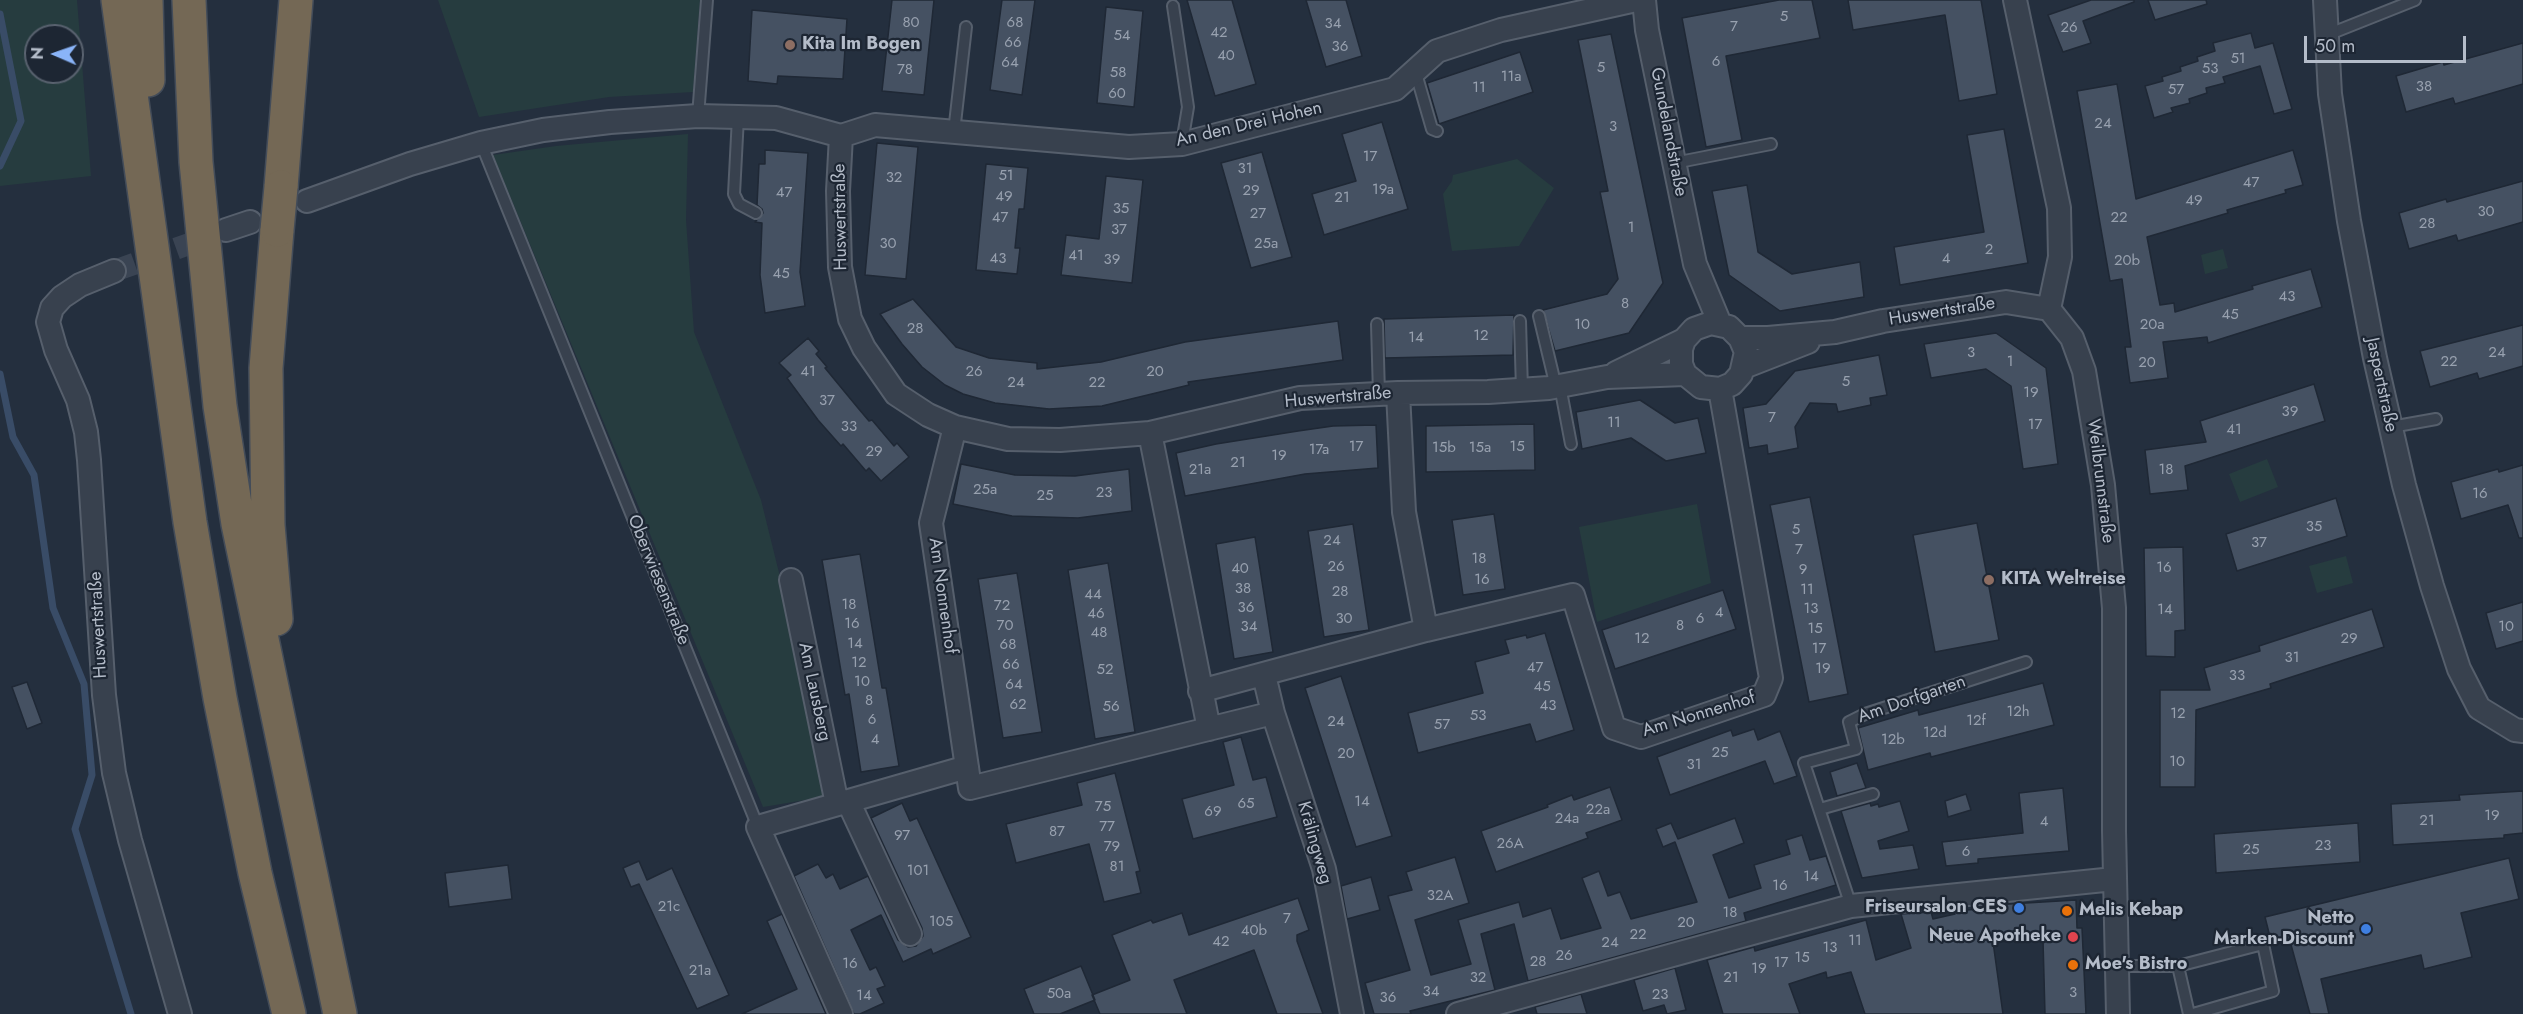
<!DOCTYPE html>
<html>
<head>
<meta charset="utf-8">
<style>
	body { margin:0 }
	#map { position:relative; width:2523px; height:1014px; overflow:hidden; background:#242f3e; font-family:Jost,sans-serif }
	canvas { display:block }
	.north { position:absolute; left:24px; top:24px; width:60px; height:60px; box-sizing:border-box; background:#1d2633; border:2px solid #59626f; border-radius:50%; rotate:272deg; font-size:16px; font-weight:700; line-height:24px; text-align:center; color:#b4bcc9 }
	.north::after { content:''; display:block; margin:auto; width:21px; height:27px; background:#8ab4f8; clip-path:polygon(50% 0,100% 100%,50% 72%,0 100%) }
	.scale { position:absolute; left:2304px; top:36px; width:162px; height:27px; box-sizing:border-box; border:3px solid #b4bcc9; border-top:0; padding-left:8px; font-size:18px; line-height:21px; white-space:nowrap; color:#b4bcc9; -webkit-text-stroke:4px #1d2633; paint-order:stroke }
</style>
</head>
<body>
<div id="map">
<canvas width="2523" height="1014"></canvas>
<div class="north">N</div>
<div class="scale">50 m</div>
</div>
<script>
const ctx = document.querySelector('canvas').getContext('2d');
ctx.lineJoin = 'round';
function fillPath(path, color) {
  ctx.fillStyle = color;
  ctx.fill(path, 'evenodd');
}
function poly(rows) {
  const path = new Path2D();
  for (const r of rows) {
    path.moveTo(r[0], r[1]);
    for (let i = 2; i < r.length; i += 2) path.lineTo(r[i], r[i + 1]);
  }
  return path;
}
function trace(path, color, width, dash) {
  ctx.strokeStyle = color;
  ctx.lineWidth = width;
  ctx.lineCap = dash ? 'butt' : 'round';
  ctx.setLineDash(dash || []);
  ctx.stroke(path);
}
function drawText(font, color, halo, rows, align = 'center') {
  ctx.font = font + ' Jost,sans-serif';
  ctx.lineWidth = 4.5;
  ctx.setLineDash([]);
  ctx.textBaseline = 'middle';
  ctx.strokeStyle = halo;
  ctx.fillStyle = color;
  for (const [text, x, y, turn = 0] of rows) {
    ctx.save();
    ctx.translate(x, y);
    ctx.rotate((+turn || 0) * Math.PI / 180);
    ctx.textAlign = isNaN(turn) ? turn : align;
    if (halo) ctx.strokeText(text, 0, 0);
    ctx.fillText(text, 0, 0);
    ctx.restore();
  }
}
fillPath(poly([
	[0,0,77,0,91,176,0,186],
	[36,36,72,36,72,72,36,72],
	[438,0,700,0,693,92,609,97,479,117],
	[688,134,686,220,694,332,761,500,784,593,823,797,763,807,493,155,556,146],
	[1517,159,1554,188,1519,246,1452,251,1443,194,1452,181,1453,175],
	[2223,249,2228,268,2205,274,2201,255],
	[2267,459,2278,487,2240,502,2229,474],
	[1697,504,1711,583,1597,622,1579,527],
	[2346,556,2353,583,2317,593,2309,566]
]), '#263c3f');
trace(poly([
	[0,14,21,121,0,166],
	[0,374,13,437,34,475,53,608,84,684,92,775,75,829,131,1014]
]), '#394c67', 7);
const building = poly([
	[892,0,934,0,924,95,882,91,892,0],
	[1002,0,1035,0,1022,95,990,90,1002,0],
	[1187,0,1232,0,1256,84,1215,96,1187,0],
	[1306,0,1346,0,1362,56,1326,67,1306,0],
	[1779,0,1812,0,1820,38,1726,56,1742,140,1706,147,1682,18,1779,0],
	[1848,0,1981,0,1997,94,1959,101,1945,15,1853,30,1848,0],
	[2091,0,2134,0,2134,2,2083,21,2091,43,2063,52,2048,15,2091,0],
	[2148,0,2206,0,2207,4,2155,20,2148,0],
	[1106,7,1143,11,1134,107,1097,103,1106,7],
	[752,10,847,19,843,79,778,76,777,84,748,81,752,10],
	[2251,33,2255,48,2273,43,2292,109,2274,114,2260,66,2223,77,2225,83,2206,88,2207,93,2189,99,2190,103,2171,108,2173,112,2154,118,2145,86,2163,81,2162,77,2181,71,2180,67,2198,61,2197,57,2215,51,2213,43,2251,33],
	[1611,34,1663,283,1629,333,1555,351,1543,310,1607,294,1618,279,1600,192,1608,191,1578,40,1611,34],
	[2523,43,2523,84,2455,104,2453,98,2406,112,2396,76,2443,62,2444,65,2523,43],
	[1520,52,1533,92,1439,124,1427,83,1520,52],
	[2117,84,2136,199,2293,150,2303,185,2285,190,2286,193,2227,210,2228,213,2147,237,2160,305,2174,303,2175,312,2253,289,2252,286,2311,269,2322,307,2208,343,2207,337,2163,342,2168,378,2130,383,2125,347,2131,347,2122,279,2110,281,2077,91,2117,84],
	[1382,122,1408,209,1324,235,1312,194,1356,181,1342,134,1382,122],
	[2004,129,2028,263,1900,285,1894,247,1984,232,1967,135,2004,129],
	[877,143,918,147,906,279,865,275,877,143],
	[765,150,808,153,800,272,805,306,765,313,760,275,762,223,755,222,763,213,762,209,757,205,759,164,765,164,765,150],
	[1262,152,1292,257,1251,268,1221,163,1262,152],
	[986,164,1028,168,1024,209,1019,209,1015,248,1020,248,1017,274,976,270,986,164],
	[1106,176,1143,180,1132,283,1061,275,1066,235,1099,239,1106,176],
	[2523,181,2523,222,2458,241,2456,235,2409,249,2399,213,2446,199,2447,202,2523,181],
	[1747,185,1758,252,1792,274,1860,262,1864,297,1780,311,1729,275,1712,191,1747,185],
	[913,299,956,347,989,358,1037,363,1037,369,1101,362,1185,342,1338,321,1343,360,1188,382,1189,385,1102,406,1049,409,995,403,963,394,945,385,922,367,902,344,880,314,913,299],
	[1514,315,1513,355,1385,358,1384,319,1514,315],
	[2523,325,2523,366,2479,379,2477,373,2430,387,2420,351,2523,325],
	[1996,333,2046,368,2058,464,2023,469,2011,386,1986,369,1931,378,1924,344,1996,333],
	[808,338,819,351,816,354,827,367,825,368,858,408,869,421,872,420,894,446,897,443,909,457,881,481,869,468,866,471,843,444,841,446,818,420,787,378,791,375,779,363,808,338],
	[1879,355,1887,395,1870,398,1871,405,1838,412,1836,404,1810,403,1795,427,1798,448,1768,454,1767,445,1749,448,1743,408,1766,404,1795,371,1879,355],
	[2314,384,2325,421,2185,466,2188,490,2150,494,2145,450,2206,442,2200,421,2314,384],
	[1640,400,1675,423,1698,418,1706,453,1666,461,1631,438,1582,449,1576,412,1640,400],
	[1534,424,1535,470,1426,472,1426,426,1534,424],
	[1376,425,1378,468,1305,474,1185,496,1176,453,1216,444,1298,431,1333,426,1376,425],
	[961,464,1015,475,1075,476,1129,469,1132,511,1078,518,1012,516,953,504,961,464],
	[2523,465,2523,538,2519,538,2508,505,2461,519,2451,482,2498,469,2499,472,2523,465],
	[1810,497,1848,694,1809,702,1770,505,1810,497],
	[2336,498,2347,536,2237,571,2226,534,2336,498],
	[1494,514,1505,589,1463,595,1452,520,1494,514],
	[1977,523,1999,640,1935,652,1913,535,1977,523],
	[1353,524,1369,630,1324,637,1308,531,1353,524],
	[1255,537,1273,652,1234,659,1216,544,1255,537],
	[2183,547,2185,630,2175,631,2175,657,2146,656,2144,548,2183,547],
	[860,554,882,688,886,688,899,766,861,772,849,694,845,695,822,560,860,554],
	[1108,563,1135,732,1095,739,1068,570,1108,563],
	[1017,573,1042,732,1003,738,978,579,1017,573],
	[1723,590,1736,629,1615,669,1602,630,1723,590],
	[2523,602,2523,641,2496,649,2486,613,2523,602],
	[2372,609,2384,647,2270,684,2271,688,2196,710,2195,787,2160,787,2160,690,2210,690,2204,668,2260,651,2259,646,2372,609],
	[1545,633,1574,730,1536,742,1530,724,1418,753,1408,713,1483,693,1475,662,1509,653,1505,640,1526,635,1527,638,1545,633],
	[1341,676,1392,836,1356,847,1305,688,1341,676],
	[27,682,42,723,27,729,12,687,27,682],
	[2043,683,2054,725,1931,757,1930,753,1868,770,1858,728,1918,710,1919,715,2043,683],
	[1754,729,1758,740,1780,731,1797,776,1774,784,1765,761,1670,795,1657,757,1731,730,1733,736,1754,729],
	[1241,737,1253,780,1266,777,1277,817,1193,839,1182,799,1234,785,1223,742,1241,737],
	[1857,763,1866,788,1837,796,1830,772,1857,763],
	[1115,773,1140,871,1136,872,1141,893,1104,902,1089,844,1016,863,1006,824,1082,805,1077,783,1115,773],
	[1610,787,1622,820,1586,833,1588,838,1496,872,1481,831,1548,807,1547,805,1572,795,1574,800,1610,787],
	[2063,788,2069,851,1978,859,1978,863,1946,866,1942,842,2023,833,2019,793,2063,788],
	[2523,791,2523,833,2504,835,2504,838,2393,845,2391,804,2460,800,2459,795,2523,791],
	[1966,794,1971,810,1948,817,1945,801,1966,794],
	[1900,801,1909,831,1878,841,1880,849,1913,845,1919,869,1862,878,1841,811,1870,803,1871,806,1878,804,1879,807,1900,801],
	[902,803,910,821,917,818,971,937,933,954,931,949,903,962,881,915,851,930,870,970,876,967,885,986,877,989,884,1003,860,1014,854,1014,794,876,818,864,826,878,833,874,840,889,868,876,898,940,908,947,916,946,923,936,922,928,871,818,902,803],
	[1735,818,1744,843,1713,855,1729,898,1761,888,1754,865,1790,854,1786,840,1802,835,1810,860,1826,856,1836,885,1744,913,1746,921,1528,981,1514,924,1481,934,1495,990,1410,1011,1411,1014,1374,1014,1365,983,1410,970,1388,896,1412,890,1406,872,1455,857,1469,903,1415,920,1431,975,1471,964,1458,920,1519,902,1523,917,1551,908,1561,939,1601,928,1582,878,1599,871,1608,896,1620,892,1631,919,1697,902,1675,842,1663,847,1656,829,1671,823,1678,839,1735,818],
	[2358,823,2360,862,2216,873,2214,834,2358,823],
	[2509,858,2519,899,2461,913,2472,957,2424,969,2421,955,2321,979,2329,1014,2310,1014,2290,941,2272,945,2265,917,2509,858],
	[639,861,647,880,672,868,729,995,697,1009,639,884,631,887,623,868,639,861],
	[508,865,512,899,449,907,445,873,508,865],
	[1371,877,1380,910,1347,919,1341,886,1371,877],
	[1298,898,1309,930,1297,935,1297,941,1323,1014,1277,1014,1254,950,1174,980,1187,1014,1100,1014,1092,995,1130,980,1112,935,1151,920,1153,923,1182,913,1189,935,1298,898],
	[2076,900,2077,928,2082,928,2086,1014,2045,1014,2043,940,1993,942,2003,1014,1865,1014,1851,972,1827,978,1826,972,1789,984,1800,1014,1723,1014,1707,960,1754,947,1755,951,1866,920,1876,960,1911,948,1901,914,1931,912,1933,919,1955,914,1954,911,1993,908,1993,905,2076,900],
	[782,914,826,1014,742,1014,797,989,767,921,782,914],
	[1081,966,1095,1000,1060,1014,1034,1014,1024,989,1081,966],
	[1675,968,1686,1010,1667,1014,1664,1005,1643,1011,1634,980,1675,968],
	[1581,994,1587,1014,1537,1014,1535,1007,1581,994]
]);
fillPath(building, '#455162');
trace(building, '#1f2835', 1.5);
trace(poly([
	[114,271,217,234]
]), '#3a4453', 22, [22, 11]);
const lane = poly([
	[1173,6,1188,107,1182,143],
	[2327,35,2415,0],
	[1415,70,1432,129,1437,131],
	[698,116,707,0],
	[738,117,734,194,739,204,756,213],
	[954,132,966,27],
	[481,143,758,827],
	[1674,163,1771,144],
	[1539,316,1556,387],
	[1520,321,1522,390],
	[1377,324,1379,394],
	[1560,386,1571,444],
	[2391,427,2436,419],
	[1820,809,1873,794],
	[1851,906,1804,763,1856,749,1849,722,1865,714,2026,662],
	[2117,966,2178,966,2263,944,2273,991,2193,1014],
	[2178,966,2189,1014]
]);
const street = poly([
	[1644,0,1647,30,1695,264,1720,324],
	[2015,0,2059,208,2060,257,2049,309],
	[2325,0,2330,94,2349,221,2375,358,2404,485,2432,586,2459,669,2479,708,2515,730,2523,731],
	[841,136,838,191,840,267,850,319,864,348,896,394,928,415,955,427,1008,439,1060,440,1150,433,1300,398,1398,393,1488,392,1549,388,1607,377,1685,374],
	[841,136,875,125,1129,147,1182,144,1395,89,1437,51,1501,30,1636,0],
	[307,201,410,164,481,143,543,130,610,122,698,116,738,117,776,118,841,136],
	[226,230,250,222],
	[114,271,80,285,62,297,52,308,48,322,56,350,78,400,86,432,89,460,104,695,114,773,130,840,180,1014],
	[2049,309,2072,338,2084,371,2103,485,2114,608,2114,831,2118,1014],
	[1740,338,1768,338,1835,332,1883,321,2006,302,2049,309],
	[1744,367,1808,342],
	[1616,373,1684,340,1694,329,1711,323,1729,327,1740,338,1746,352,1741,374,1732,384,1720,389,1701,387,1685,374,1681,364,1681,349,1684,340],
	[1398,393,1404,512,1426,630],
	[955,427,931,523,970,788,1273,713],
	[1150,433,1209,729],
	[791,580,837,804],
	[1264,675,1273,713,1324,869,1352,1014],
	[1200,691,1426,630,1573,595,1614,728,1641,737,1764,695,1771,678,1720,389],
	[848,801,910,934],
	[841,1014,758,827,967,767],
	[1458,1014,1851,906,2114,879]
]);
const highway = poly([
	[118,0,190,522,220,698,255,873,289,1014],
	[146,0,148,80],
	[189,0,196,162,220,406,238,524,340,1014],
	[281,187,296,0],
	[276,619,268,525,266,368,277,230]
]);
trace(lane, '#565f6c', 14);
trace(street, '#565f6c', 26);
trace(highway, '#434c59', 36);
trace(lane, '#38414e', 10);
trace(street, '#38414e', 22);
trace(highway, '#746855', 33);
const highwayBridge = poly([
	[277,230,281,187]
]);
trace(highwayBridge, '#434c59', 36, []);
trace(highwayBridge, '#746855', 33);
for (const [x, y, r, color] of [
	[790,45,6,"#8d6e63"],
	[1989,580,6,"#8d6e63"],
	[2019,908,6,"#3f7fe0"],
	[2067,911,6,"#e8710a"],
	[2366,929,6,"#3f7fe0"],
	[2073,937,6,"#e0444e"],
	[2073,965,6,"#e8710a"]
]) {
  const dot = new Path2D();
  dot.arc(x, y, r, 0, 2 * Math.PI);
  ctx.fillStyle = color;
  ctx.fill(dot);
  trace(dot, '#1d2633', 2);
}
drawText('15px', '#98a1af', null, [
	["5",1784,17],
	["80",911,23],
	["68",1015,23],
	["34",1333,24],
	["7",1734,27],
	["26",2069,28],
	["42",1219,33],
	["54",1122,36],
	["66",1013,43],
	["36",1340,47],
	["40",1226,56],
	["51",2238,59],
	["6",1716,62],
	["64",1010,63],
	["5",1601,68],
	["53",2210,69],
	["78",905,70],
	["58",1118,73],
	["11a",1511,77],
	["38",2424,87],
	["11",1479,88],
	["57",2176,90],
	["60",1117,94],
	["24",2103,124],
	["3",1613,127],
	["17",1370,157],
	["31",1245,169],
	["51",1006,176],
	["32",894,178],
	["47",2251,183],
	["19a",1383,190],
	["29",1251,191],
	["47",784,193],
	["49",1004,197],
	["21",1342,198],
	["49",2194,201],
	["35",1121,209],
	["30",2486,212],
	["27",1258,214],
	["47",1000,218],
	["22",2119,218],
	["28",2427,224],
	["1",1631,228],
	["37",1119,230],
	["30",888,244],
	["25a",1266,244],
	["2",1989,250],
	["41",1076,256],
	["43",998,259],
	["4",1946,259],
	["39",1112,260],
	["20b",2127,261],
	["45",781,274],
	["43",2287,297],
	["8",1625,304],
	["45",2230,315],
	["10",1582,325],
	["20a",2152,325],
	["28",915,329],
	["12",1481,336],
	["14",1416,338],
	["3",1971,353],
	["24",2497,353],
	["1",2010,362],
	["22",2449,362],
	["20",2147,363],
	["41",808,372],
	["26",974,372],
	["20",1155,372],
	["5",1846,382],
	["24",1016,383],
	["22",1097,383],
	["19",2031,393],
	["37",827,401],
	["39",2290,412],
	["7",1772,418],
	["11",1614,423],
	["17",2035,425],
	["33",849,427],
	["41",2234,430],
	["17",1356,447],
	["15",1517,447],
	["15b",1444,448],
	["15a",1480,448],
	["17a",1319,450],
	["29",874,452],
	["19",1279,456],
	["21",1238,463],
	["21a",1200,470],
	["18",2166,470],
	["25a",985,490],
	["23",1104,493],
	["16",2480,494],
	["25",1045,496],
	["35",2314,527],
	["5",1796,530],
	["24",1332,541],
	["37",2259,543],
	["7",1799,550],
	["18",1479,559],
	["26",1336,567],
	["16",2164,568],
	["40",1240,569],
	["9",1803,570],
	["16",1482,580],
	["38",1243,589],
	["11",1807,590],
	["28",1340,592],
	["44",1093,595],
	["18",849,605],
	["72",1002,606],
	["36",1246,608],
	["13",1811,609],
	["14",2165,610],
	["4",1719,613],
	["46",1096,614],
	["30",1344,619],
	["6",1700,619],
	["16",852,624],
	["70",1005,626],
	["8",1680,626],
	["34",1249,627],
	["10",2506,627],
	["15",1815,629],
	["48",1099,633],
	["12",1642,639],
	["29",2349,639],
	["14",855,644],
	["68",1008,645],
	["17",1819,649],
	["31",2292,658],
	["12",859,663],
	["66",1011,665],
	["47",1535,668],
	["19",1823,669],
	["52",1105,670],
	["33",2237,676],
	["10",862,682],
	["64",1014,685],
	["45",1542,687],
	["8",869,701],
	["62",1018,705],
	["43",1548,706],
	["56",1111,707],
	["12h",2018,712],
	["12",2178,714],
	["53",1478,716],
	["6",872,720],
	["12f",1976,721],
	["24",1336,722],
	["57",1442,725],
	["12d",1935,733],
	["4",875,740],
	["12b",1893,740],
	["25",1720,753],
	["20",1346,754],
	["10",2177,762],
	["31",1694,765],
	["14",1362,802],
	["65",1246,804],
	["75",1103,807],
	["22a",1598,810],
	["69",1213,812],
	["19",2492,816],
	["24a",1567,819],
	["21",2427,821],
	["4",2044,822],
	["77",1107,827],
	["87",1057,832],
	["97",902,836],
	["26A",1510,844],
	["23",2323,846],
	["79",1112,847],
	["25",2251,850],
	["6",1966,852],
	["81",1117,867],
	["101",918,871],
	["14",1811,877],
	["16",1780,886],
	["32A",1440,896],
	["21c",669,907],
	["18",1730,913],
	["7",1287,919],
	["105",941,922],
	["20",1686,923],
	["40b",1254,931],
	["22",1638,935],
	["11",1855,941],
	["42",1221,942],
	["24",1610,943],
	["13",1830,948],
	["26",1564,956],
	["15",1802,958],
	["28",1538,962],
	["17",1781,963],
	["16",850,964],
	["19",1759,969],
	["21a",700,971],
	["32",1478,978],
	["21",1731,978],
	["34",1431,992],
	["3",2073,993],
	["50a",1059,994],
	["23",1660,995],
	["14",864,996],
	["36",1388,998]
]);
drawText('bold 18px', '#b4bcc9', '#1d2633', [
	["Kita Im Bogen",802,45],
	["KITA Weltreise",2001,580],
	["Friseursalon CES",2007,908,"right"],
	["Melis Kebap",2079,911],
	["Netto",2354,919,"right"],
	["Marken-Discount",2354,940,"right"],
	["Neue Apotheke",2061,937,"right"],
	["Moe's Bistro",2085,965]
], 'left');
drawText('18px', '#b4bcc9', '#1d2633', [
	["An den Drei Hohen",1249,125,-13],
	["Gundelandstraße",1668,132,79],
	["Huswertstraße",841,217,-91],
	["Huswertstraße",1942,312,-9],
	["Jaspertstraße",2381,385,78],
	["Huswertstraße",1338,398,-5],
	["Weilbrunnstraße",2100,481,83],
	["Oberwiesenstraße",658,580,68],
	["Am Nonnenhof",942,596,82],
	["Huswertstraße",99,625,-93],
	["Am Lausberg",814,692,78],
	["Am Dorfgarten",1912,700,-19],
	["Am Nonnenhof",1699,715,-17],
	["Krälingweg",1314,843,74]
]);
</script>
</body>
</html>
